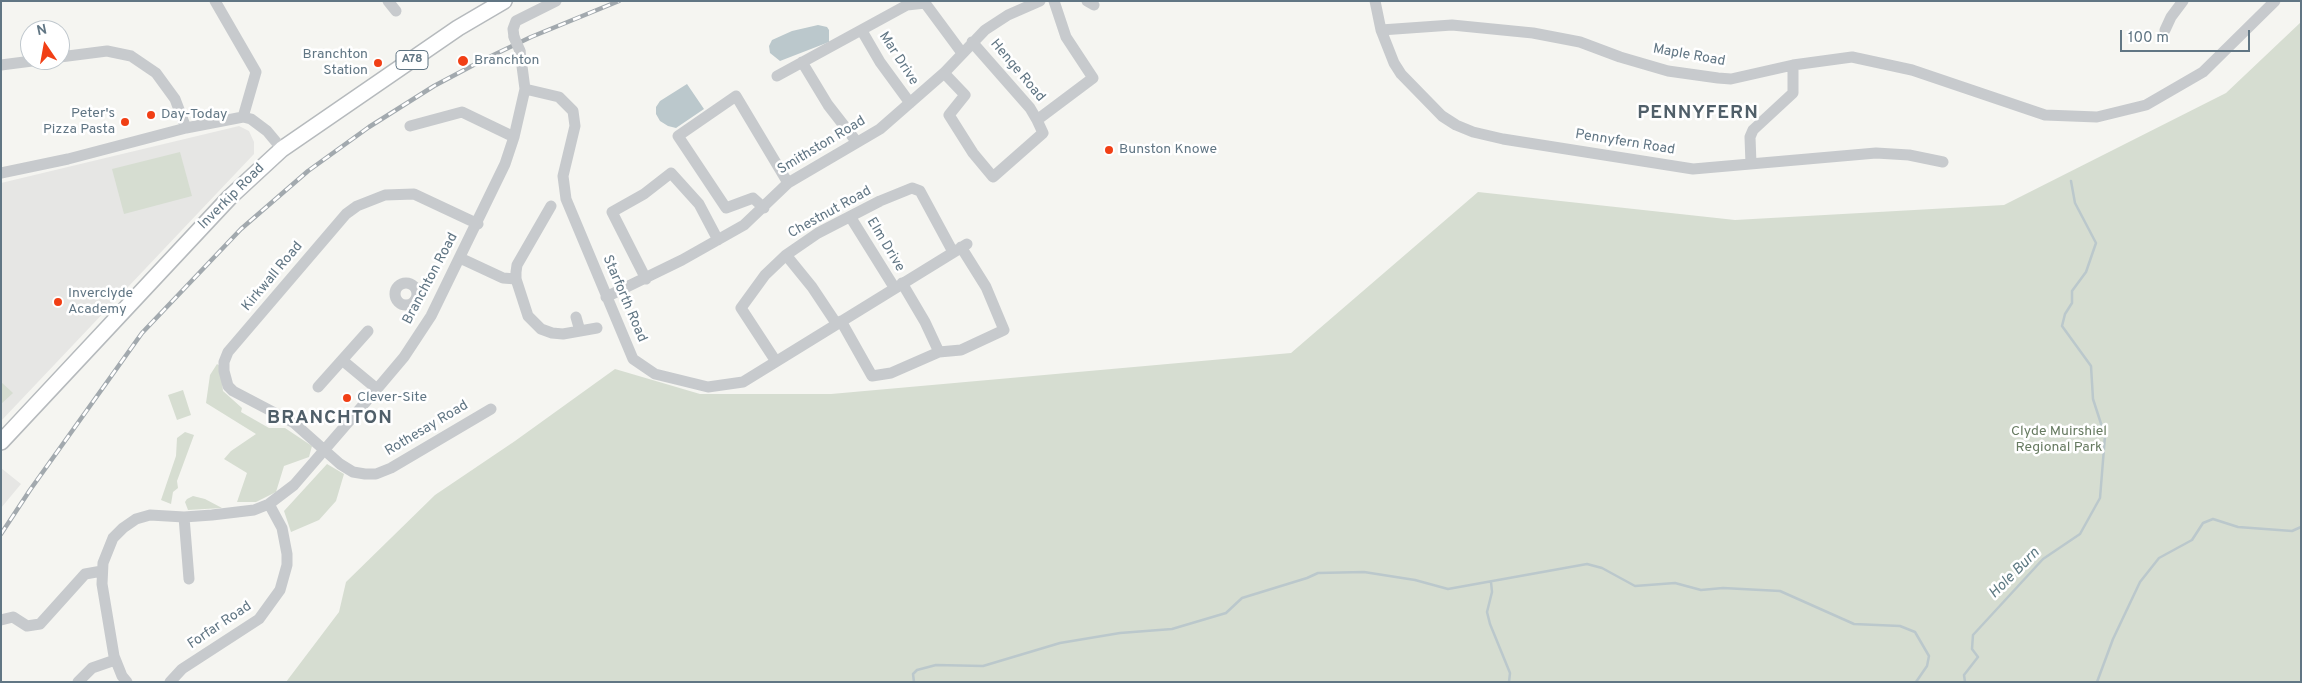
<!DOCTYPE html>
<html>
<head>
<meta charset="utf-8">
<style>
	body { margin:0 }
	#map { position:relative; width:2302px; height:683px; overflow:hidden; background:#f5f5f1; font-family:Overpass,sans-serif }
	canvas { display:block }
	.frame { position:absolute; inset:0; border:2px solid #617684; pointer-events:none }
	.north { position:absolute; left:20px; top:20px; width:50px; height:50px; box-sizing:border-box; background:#fff; border:1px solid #c0c8ce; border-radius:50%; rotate:348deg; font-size:14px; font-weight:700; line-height:20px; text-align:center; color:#617684 }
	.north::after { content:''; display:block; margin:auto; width:18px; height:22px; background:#f13f15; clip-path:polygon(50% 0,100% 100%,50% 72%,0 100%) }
	.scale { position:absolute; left:2120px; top:30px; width:130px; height:22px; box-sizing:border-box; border:2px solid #617684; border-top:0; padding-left:6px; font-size:15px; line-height:18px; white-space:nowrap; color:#617684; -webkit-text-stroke:4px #fff; paint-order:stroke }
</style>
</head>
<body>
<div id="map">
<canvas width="2302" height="683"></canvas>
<div class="frame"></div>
<div class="north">N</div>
<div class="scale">100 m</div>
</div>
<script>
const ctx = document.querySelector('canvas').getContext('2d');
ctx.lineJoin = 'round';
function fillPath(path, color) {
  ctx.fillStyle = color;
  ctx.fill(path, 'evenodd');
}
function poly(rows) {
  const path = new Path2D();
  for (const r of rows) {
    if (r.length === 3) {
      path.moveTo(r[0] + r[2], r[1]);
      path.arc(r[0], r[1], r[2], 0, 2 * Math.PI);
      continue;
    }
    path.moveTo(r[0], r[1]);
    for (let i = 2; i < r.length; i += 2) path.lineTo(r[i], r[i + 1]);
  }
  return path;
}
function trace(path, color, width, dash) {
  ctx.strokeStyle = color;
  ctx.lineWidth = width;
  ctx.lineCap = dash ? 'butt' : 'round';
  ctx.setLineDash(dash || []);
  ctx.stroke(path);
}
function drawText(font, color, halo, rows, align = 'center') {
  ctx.font = font + ' Overpass,sans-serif';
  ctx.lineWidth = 5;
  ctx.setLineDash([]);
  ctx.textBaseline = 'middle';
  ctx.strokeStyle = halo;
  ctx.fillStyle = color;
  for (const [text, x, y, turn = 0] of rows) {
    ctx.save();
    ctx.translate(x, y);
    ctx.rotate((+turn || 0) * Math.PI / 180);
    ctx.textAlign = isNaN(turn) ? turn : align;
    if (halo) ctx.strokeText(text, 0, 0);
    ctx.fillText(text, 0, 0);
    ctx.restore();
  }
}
fillPath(poly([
	[239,126,249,131,254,142,254,154,1,421,1,183],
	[1,468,21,484,1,508]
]), '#e6e6e4');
fillPath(poly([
	[2301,22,2301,682,286,682,339,612,346,582,435,495,515,441,615,369,700,394,831,394,1291,353,1478,192,1735,220,2004,205,2226,93],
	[180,152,192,196,124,214,112,169],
	[217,364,220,366,223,391,242,408,241,412,269,428,285,428,312,446,309,457,284,466,276,492,256,502,237,502,247,473,224,459,231,451,256,434,206,403,210,375],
	[1,382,13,393,1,404],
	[183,390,191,415,177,420,168,395],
	[185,432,194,435,177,481,178,488,173,492,171,504,161,500,176,456,177,438],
	[327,464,344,474,336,501,319,520,291,532,284,511],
	[193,496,205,499,222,508,188,510,185,502,187,499]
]), '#d6ddd1');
fillPath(poly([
	[818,25,827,27,829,30,829,42,780,61,770,53,769,46,772,40,792,31],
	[687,84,704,109,676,128,668,126,660,121,656,114,656,107,660,101]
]), '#bbc8cc');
trace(poly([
	[1491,582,1492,592,1487,612,1490,624,1510,673,1509,682],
	[914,682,913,674,917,670,936,665,983,666,1060,643,1120,633,1172,629,1226,613,1242,598,1307,578,1318,573,1364,572,1415,580,1448,589,1587,564,1602,568,1635,586,1675,583,1701,590,1723,588,1780,591,1854,624,1900,626,1915,632,1929,656,1927,666,1916,682],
	[1965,682,1964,675,1978,657,1972,649,1973,635,2043,559,2080,534,2100,498,2105,436,2093,399,2091,366,2062,326,2065,314,2072,303,2072,291,2086,272,2096,243,2075,203,2071,181],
	[2097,682,2113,639,2140,582,2159,558,2192,540,2203,523,2213,519,2238,527,2292,531,2301,527]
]), '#bbc8cc', 2.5);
const highway = poly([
	[1,442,230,197,282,149,458,28,504,1]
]);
trace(highway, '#b6babd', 18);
trace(poly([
	[215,1,256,72,243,117],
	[388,1,396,11],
	[1087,1,1094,5],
	[1375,1,1381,30,1394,63,1401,74,1442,116,1456,125,1473,132,1503,139,1693,169,1876,153,1909,155,1943,162],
	[1381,30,1452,25,1533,33,1580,42,1620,57,1668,71,1718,78,1731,79,1793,65,1852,57,1912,70,2045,115,2097,117,2146,105,2203,72,2275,1],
	[2165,30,2171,17,2183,1],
	[862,31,880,62,910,103],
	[514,37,513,29,516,21,556,1],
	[972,42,1030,108,1037,120],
	[60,57,107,51,131,56,156,73,175,99,186,128],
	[802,62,828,105,856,141],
	[1,65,40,60],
	[944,73,965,95,949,115,973,153,993,177,1043,133,1037,120,1093,78,1066,37,1054,1],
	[777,76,907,5,925,3,962,53],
	[525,89,559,97,573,111,575,126,563,176,566,199,633,359,655,374,708,387,743,382,967,244],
	[410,126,462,112,514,137],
	[1751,164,1750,137,1753,130,1793,93,1793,65],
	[1,173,68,159,186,128,243,117,251,119,267,131,282,149],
	[551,206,517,265,516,272,516,279,528,316,541,329,552,333,563,334,597,328],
	[764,208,753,198,726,208,678,136,736,96,788,183],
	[851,218,894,287],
	[478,224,414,194,385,195,357,206,346,214,228,352,224,362,224,371,228,386,233,391,294,423,340,464,353,472,365,474,376,474,391,468,491,409],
	[786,255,812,287,836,323],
	[460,258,503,278,516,279],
	[646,279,612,212,644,194,671,173,699,204,718,240],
	[902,283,925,322,939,352],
	[406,294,11],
	[606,297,682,260,744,225,788,183,880,129,944,73,985,30,1008,15,1040,1],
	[576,317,580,331],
	[841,321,872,376,891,373,939,352,961,350,1004,330,986,287,961,247],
	[342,360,377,389],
	[775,360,741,308,765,275,786,255,818,233,880,201,912,188,920,191,953,252],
	[318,387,368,331],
	[184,517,189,579],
	[1,620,13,617,27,626,40,624,85,574,102,571],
	[78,682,92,668,115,660],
	[127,682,122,676,114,656,102,584,103,563,113,538,123,528,136,519,150,515,184,517,212,515,254,510,269,504,294,485,377,389,404,357,431,316,505,164,514,137,525,89,520,51],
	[170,682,182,669,259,619,280,590,287,565,287,554,282,528,269,504]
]), '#c7cacd', 11);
trace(highway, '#fff', 15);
const rail = poly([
	[1,534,30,490,142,333,241,229,308,171,369,127,434,86,483,60,531,37,619,1]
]);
trace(rail, '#a2a9ae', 4.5);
trace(rail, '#fff', 2.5, [8]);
trace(poly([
	[514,37,520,51]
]), '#c7cacd', 11);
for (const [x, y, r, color] of [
	[463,61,6,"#f13f15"],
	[378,63,5,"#f13f15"],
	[151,115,5,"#f13f15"],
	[125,122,5,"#f13f15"],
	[1109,150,5,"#f13f15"],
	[58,302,5,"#f13f15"],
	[347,398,5,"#f13f15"]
]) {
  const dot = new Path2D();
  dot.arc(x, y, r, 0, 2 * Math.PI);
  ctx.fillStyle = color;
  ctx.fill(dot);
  trace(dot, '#fff', 2);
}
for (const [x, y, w] of [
	[412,60,32]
]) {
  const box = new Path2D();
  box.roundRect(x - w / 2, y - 9.5, w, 19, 4);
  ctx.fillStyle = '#fff';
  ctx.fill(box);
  trace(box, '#617684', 1);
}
drawText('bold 12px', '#617684', null, [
	["A78",412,60]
]);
drawText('14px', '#617684', '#fff', [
	["Branchton",368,55,"right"],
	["Station",368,71,"right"],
	["Branchton",474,61],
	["Peter's",115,114,"right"],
	["Pizza Pasta",115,130,"right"],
	["Day-Today",161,115],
	["Bunston Knowe",1119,150],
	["Inverclyde",68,294],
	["Academy",68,310],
	["Clever-Site",357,398]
], 'left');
drawText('14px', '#617684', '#fff', [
	["Maple Road",1689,56,10],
	["Mar Drive",898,59,57],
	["Henge Road",1017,71,50],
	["Pennyfern Road",1625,143,9],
	["Smithston Road",822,146,-31],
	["Inverkip Road",232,197,-45],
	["Chestnut Road",830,213,-29],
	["Elm Drive",885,245,59],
	["Kirkwall Road",273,277,-50],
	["Branchton Road",431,279,-62],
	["Starforth Road",624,299,67],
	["Rothesay Road",427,429,-31],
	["Forfar Road",220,626,-34]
]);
drawText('14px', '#677b61', '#fff', [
	["Clyde Muirshiel",2059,432],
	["Regional Park",2059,448]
]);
drawText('italic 15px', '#5d7982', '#fff', [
	["Hole Burn",2015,574,-45]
]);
ctx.letterSpacing = '1px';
drawText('bold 19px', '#505f69', '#fff', [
	["PENNYFERN",1698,114],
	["BRANCHTON",330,419]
]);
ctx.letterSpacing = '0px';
</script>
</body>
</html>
